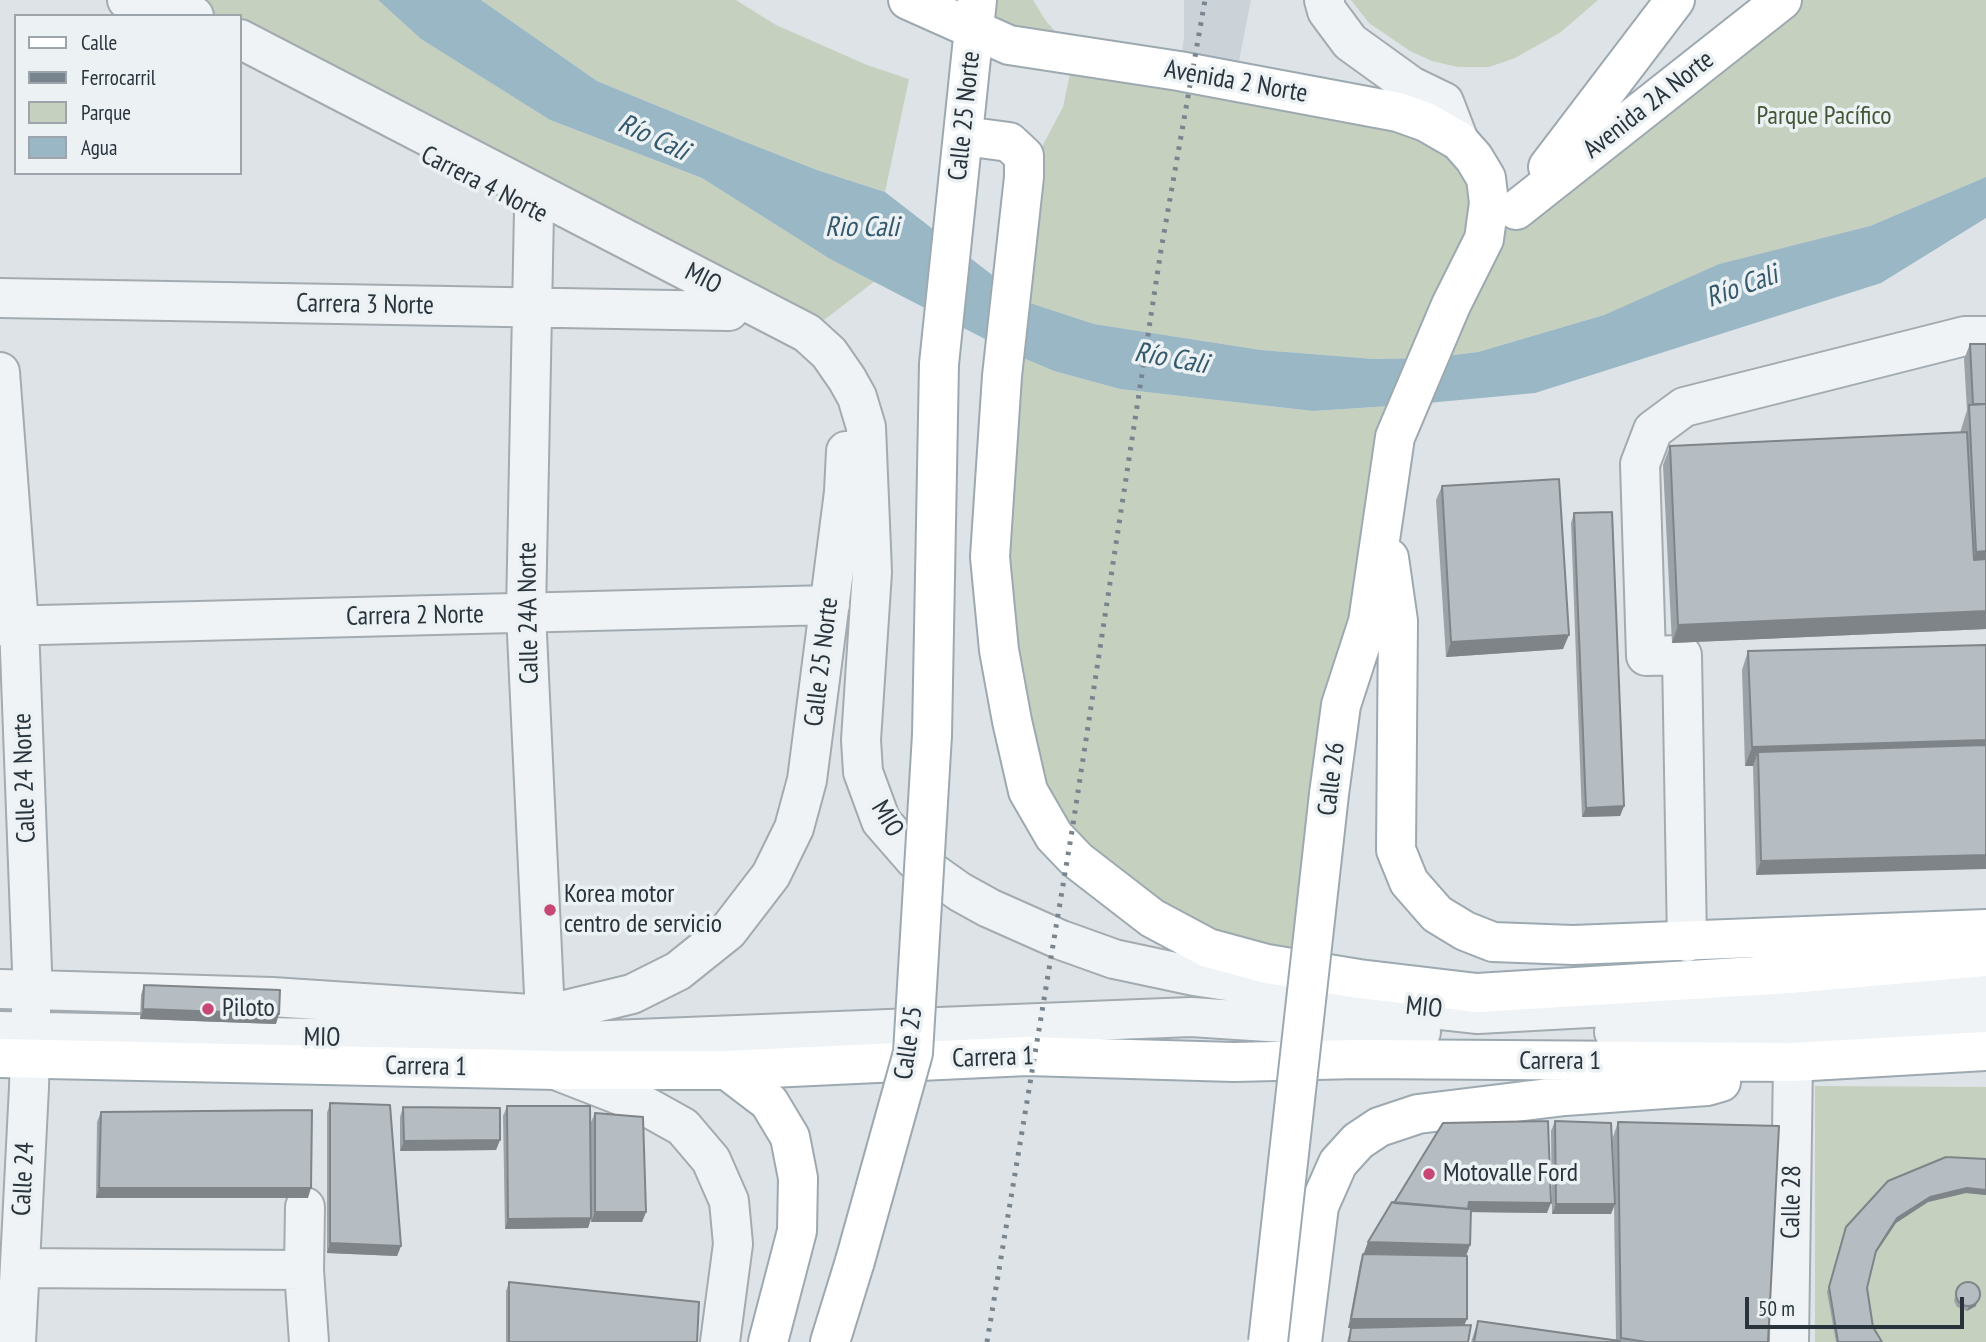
<!DOCTYPE html>
<html>
<head>
<meta charset="utf-8">
<style>
	body { margin:0 }
	#map { position:relative; width:1986px; height:1342px; overflow:hidden; background:#dde3e6; font-family:"PT Sans Narrow",sans-serif }
	canvas { display:block }
	.legend { position:absolute; left:14px; top:14px; width:228px; height:161px; box-sizing:border-box; background:#ecf1f4; border:2px solid #9ea5aa; margin:0; padding:9px 12px; list-style:none; font-size:21px; color:#28333c }
	.legend li { display:flex; align-items:center; gap:14px; height:35px }
	.legend b { width:35px; border:2px solid #9ea5aa }
	.scale { position:absolute; left:1745px; top:1297px; width:219px; height:32px; box-sizing:border-box; border:4px solid #28333c; border-top:0; padding-left:9px; font-size:21px; line-height:24px; white-space:nowrap; color:#28333c; -webkit-text-stroke:5px #ecf1f4; paint-order:stroke }
</style>
</head>
<body>
<div id="map">
<canvas width="1986" height="1342"></canvas>
<ul class="legend">
<li><b style="height:9px;background:#fff"></b>Calle</li>
<li><b style="height:9px;background:#78858f"></b>Ferrocarril</li>
<li><b style="height:19px;background:#c6d0bf"></b>Parque</li>
<li><b style="height:19px;background:#9ab7c5"></b>Agua</li>
</ul>
<div class="scale">50 m</div>
</div>
<script>
const ctx = document.querySelector('canvas').getContext('2d');
ctx.lineJoin = 'round';
function fillPath(path, color) {
  ctx.fillStyle = color;
  ctx.fill(path, 'evenodd');
}
function poly(rows) {
  const path = new Path2D();
  for (const r of rows) {
    if (r.length === 3) {
      path.moveTo(r[0] + r[2], r[1]);
      path.arc(r[0], r[1], r[2], 0, 2 * Math.PI);
      continue;
    }
    path.moveTo(r[0], r[1]);
    for (let i = 2; i < r.length; i += 2) path.lineTo(r[i], r[i + 1]);
  }
  return path;
}
function trace(path, color, width, dash) {
  ctx.strokeStyle = color;
  ctx.lineWidth = width;
  ctx.lineCap = dash ? 'butt' : 'round';
  ctx.setLineDash(dash || []);
  ctx.stroke(path);
}
function drawText(font, color, halo, rows, align = 'center') {
  ctx.font = font + ' "PT Sans Narrow",sans-serif';
  ctx.lineWidth = 7;
  ctx.setLineDash([]);
  ctx.textBaseline = 'middle';
  ctx.strokeStyle = halo;
  ctx.fillStyle = color;
  for (const [text, x, y, turn = 0] of rows) {
    ctx.save();
    ctx.translate(x, y);
    ctx.rotate((+turn || 0) * Math.PI / 180);
    ctx.textAlign = isNaN(turn) ? turn : align;
    if (halo) ctx.strokeText(text, 0, 0);
    ctx.fillText(text, 0, 0);
    ctx.restore();
  }
}
fillPath(poly([
	[1184,0,1251,0,1235,81,1179,71,1184,38]
]), '#cbd2d8');
fillPath(poly([
	[164,0,378,0,421,39,550,120,702,178,830,259,875,281,807,333,240,39,240,16,194,16],
	[481,0,736,0,776,25,867,65,909,79,885,192,817,170,738,139,597,81],
	[977,0,1033,0,1046,21,1075,54,1459,141,1489,217,1782,0,1986,0,1986,177,1870,226,1719,264,1604,315,1478,352,1429,358,1374,359,1261,350,1094,324,1027,302,1034,162,1063,107,1074,55,1009,45],
	[1351,0,1598,0,1561,32,1515,58,1489,67,1458,67,1432,61,1410,51,1369,23],
	[1014,354,1054,371,1120,389,1313,411,1406,405,1306,966,1208,948,1054,836,999,650],
	[1815,1086,1986,1087,1986,1342,1815,1342]
]), '#c6d0bf');
fillPath(poly([
	[378,0,481,0,597,81,738,139,817,170,885,192,1027,302,1094,324,1261,350,1374,359,1429,358,1478,352,1604,315,1719,264,1870,226,1986,177,1986,218,1881,283,1535,393,1406,405,1313,411,1120,389,1054,371,1014,354,830,259,702,178,550,120,421,39]
]), '#9ab7c5');
const minor = poly([
	[127,0,157,16],
	[164,0,194,16],
	[1324,0,1327,11,1350,42,1411,86,1444,102,1459,141],
	[240,39,807,333,829,353,847,379,857,397,866,427,872,572,861,740,863,772,881,821,915,860,960,892,989,908,1061,940,1114,959,1194,976,1359,1001,1478,1014,1790,997,1986,982],
	[534,211,526,613,545,1015],
	[0,298,729,311],
	[0,372,19,625,32,970,29,1087,16,1342],
	[0,626,830,605],
	[1687,942,1682,655,1646,656,1640,464,1653,430,1684,407,1965,336,1986,336],
	[0,989,272,997,545,1015,632,994,678,971,728,931,771,875,794,828,807,780,844,492,846,451],
	[0,1031,536,1043,1191,1017,1421,1032],
	[1614,1032,1791,1028,1986,1018],
	[558,1071,640,1103,683,1127,711,1160,729,1201,733,1244,720,1342],
	[305,1207,304,1270,309,1342],
	[20,1268,304,1270],
	[1789,1342,1793,1062]
]);
const major = poly([
	[908,0,1009,45,1179,71,1398,112,1426,122,1459,141,1474,158,1486,178,1489,203,1484,239,1451,305,1395,437,1368,622,1341,705,1329,794],
	[964,136,1009,142,1024,156,1024,177,1002,376,990,557,999,650,1012,721,1028,791,1054,836,1077,860,1152,918,1208,948,1267,964,1359,979,1477,993,1789,974,1986,957],
	[1548,167,1675,0],
	[1516,210,1782,0],
	[1389,558,1398,621,1396,850,1409,882,1437,914,1465,931,1493,942,1573,945,1986,929],
	[932,735,939,364,977,0],
	[0,1058,556,1070,727,1070,1027,1056,1234,1062,1358,1059,1793,1062,1986,1051],
	[727,1070,769,1102,790,1137,798,1178,797,1231,768,1342],
	[830,1342,855,1261],
	[1302,1342,1319,1206,1338,1163,1358,1141,1379,1127,1418,1114,1565,1096,1707,1086,1721,1082]
]);
trace(minor, '#a3abb0', 42);
trace(major, '#9da9b1', 42);
trace(minor, '#f0f3f5', 38);
trace(major, '#fff', 38);
trace(poly([
	[987,1342,1072,831,1161,250,1205,0]
]), '#78858f', 5, [3.5, 7]);
const majorBridge = poly([
	[855,1261,913,1053,932,735],
	[1268,1342,1329,794]
]);
trace(majorBridge, '#9da9b1', 42, []);
trace(majorBridge, '#fff', 38);
fillPath(poly([
	[1970,344,1986,629,1672,643,1663,465,1670,446,1960,433,1967,410,1964,359],
	[1442,486,1563,649,1446,657,1436,500],
	[1574,513,1624,806,1620,816,1582,817,1571,523],
	[1986,645,1756,875,1753,766,1745,766,1742,670,1748,651],
	[144,985,276,1024,140,1019,141,995],
	[330,1103,401,1246,397,1256,327,1253,327,1113],
	[507,1106,591,1207,591,1122,595,1113,646,1212,642,1222,591,1222,591,1219,588,1228,505,1229,503,1116],
	[403,1107,500,1140,496,1150,400,1151,400,1117],
	[101,1112,308,1198,96,1198,97,1122],
	[1555,1121,1614,1190,1613,1137,1618,1122,1768,1342,1471,1342,1478,1321,1616,1340,1614,1205,1611,1214,1552,1214,1551,1131],
	[1986,1159,1986,1195,1966,1193,1928,1202,1896,1223,1875,1254,1867,1288,1873,1327,1882,1342,1836,1342,1827,1292,1846,1227],
	[1392,1202,1547,1213,1471,1212,1470,1245,1466,1256,1465,1325,1468,1342,1347,1342,1351,1328,1348,1328,1360,1263,1368,1242],
	[509,1282,697,1342,506,1342,506,1291],
	[1958,1286,1976,1306,1967,1311,1957,1307,1954,1301]
]), '#9ca3a8');
fillPath(poly([
	[1986,551,1986,577,1967,578,1976,552],
	[1986,611,1986,629,1672,643,1678,625],
	[1569,635,1563,649,1446,657,1451,642],
	[1986,740,1986,759,1758,752,1753,766,1745,766,1752,747],
	[1624,806,1620,816,1582,817,1586,808],
	[1986,855,1986,869,1756,875,1761,861],
	[143,1009,279,1014,276,1024,140,1019],
	[500,1140,496,1150,400,1151,404,1141],
	[99,1188,311,1188,308,1198,96,1198],
	[1967,1188,1986,1190,1986,1195,1966,1193,1928,1202,1896,1223,1874,1256,1876,1251,1897,1218,1930,1197],
	[1469,1202,1551,1203,1547,1213,1466,1212],
	[1556,1204,1615,1204,1611,1214,1552,1214],
	[595,1212,646,1212,642,1222,591,1222],
	[591,1218,588,1228,505,1229,508,1219],
	[1368,1242,1470,1245,1463,1264,1363,1256],
	[330,1243,401,1246,397,1256,327,1253],
	[1977,1301,1976,1306,1967,1311,1969,1306],
	[1351,1319,1467,1319,1463,1328,1348,1328]
]), '#7f8488');
const building = poly([
	[1970,344,1986,344,1986,404,1973,404,1970,344],
	[1986,404,1986,551,1976,552,1969,405,1986,404],
	[1967,432,1974,560,1986,559,1986,611,1678,625,1670,446,1967,432],
	[1559,479,1569,635,1451,642,1442,486,1559,479],
	[1612,512,1624,806,1586,808,1574,513,1612,512],
	[1986,645,1986,740,1752,747,1748,651,1986,645],
	[1986,745,1986,855,1761,861,1758,752,1986,745],
	[144,985,280,990,279,1014,143,1009,144,985],
	[330,1103,390,1105,401,1246,330,1243,330,1103],
	[507,1106,590,1106,591,1218,508,1219,507,1106],
	[403,1107,500,1108,500,1140,404,1141,403,1107],
	[312,1110,311,1188,99,1188,101,1112,312,1110],
	[595,1113,643,1117,646,1212,595,1212,595,1113],
	[1548,1121,1551,1203,1469,1202,1468,1209,1394,1203,1443,1123,1548,1121],
	[1555,1121,1611,1123,1615,1204,1556,1204,1555,1121],
	[1618,1122,1779,1126,1768,1342,1646,1342,1621,1338,1618,1122],
	[1946,1157,1986,1159,1986,1190,1967,1188,1930,1197,1897,1218,1876,1251,1867,1288,1873,1327,1882,1342,1838,1342,1829,1287,1846,1227,1888,1181,1946,1157],
	[1392,1202,1471,1209,1470,1245,1368,1242,1392,1202],
	[1363,1254,1467,1256,1467,1319,1351,1319,1363,1254],
	[509,1282,699,1302,697,1342,509,1342,509,1282],
	[1968,1294,12],
	[1478,1321,1620,1341,1620,1342,1474,1342,1478,1321],
	[1471,1325,1468,1342,1349,1342,1351,1328,1471,1325]
]);
fillPath(building, '#b5bdc3');
trace(building, '#7f8488', 2);
for (const [x, y, r, color] of [
	[550,910,7,"#c64774"],
	[208,1009,7,"#c64774"],
	[1429,1174,7,"#c64774"]
]) {
  const dot = new Path2D();
  dot.arc(x, y, r, 0, 2 * Math.PI);
  ctx.fillStyle = color;
  ctx.fill(dot);
  trace(dot, '#ecf1f4', 2.5);
}
drawText('26px', '#28333c', '#ecf1f4', [
	["Avenida 2 Norte",1236,82,10],
	["Avenida 2A Norte",1649,105,-38],
	["Calle 25 Norte",965,116,-84],
	["Carrera 4 Norte",484,185,27],
	["MIO",703,279,27],
	["Carrera 3 Norte",365,305,1],
	["Calle 24A Norte",529,613,-91],
	["Carrera 2 Norte",415,616,-1],
	["Calle 25 Norte",822,662,-83],
	["Calle 24 Norte",25,778,-92],
	["Calle 26",1332,779,-83],
	["MIO",887,819,59],
	["MIO",1424,1008,6],
	["MIO",322,1038,1],
	["Calle 25",909,1043,-82],
	["Carrera 1",993,1058,-2],
	["Carrera 1",1560,1062],
	["Carrera 1",426,1067,1],
	["Calle 24",24,1179,-87],
	["Calle 28",1792,1202,-89]
]);
drawText('26px', '#435736', '#ecf1f4', [
	["Parque Pacífico",1824,117]
]);
drawText('26px', '#28333c', '#ecf1f4', [
	["Korea motor",564,895],
	["centro de servicio",564,925],
	["Piloto",222,1009],
	["Motovalle Ford",1443,1174]
], 'left');
drawText('italic 28px', '#34596d', '#ecf1f4', [
	["Río Cali",653,138,25],
	["Rio Cali",862,228],
	["Río Cali",1742,287,-20],
	["Río Cali",1171,359,10]
]);
</script>
</body>
</html>
